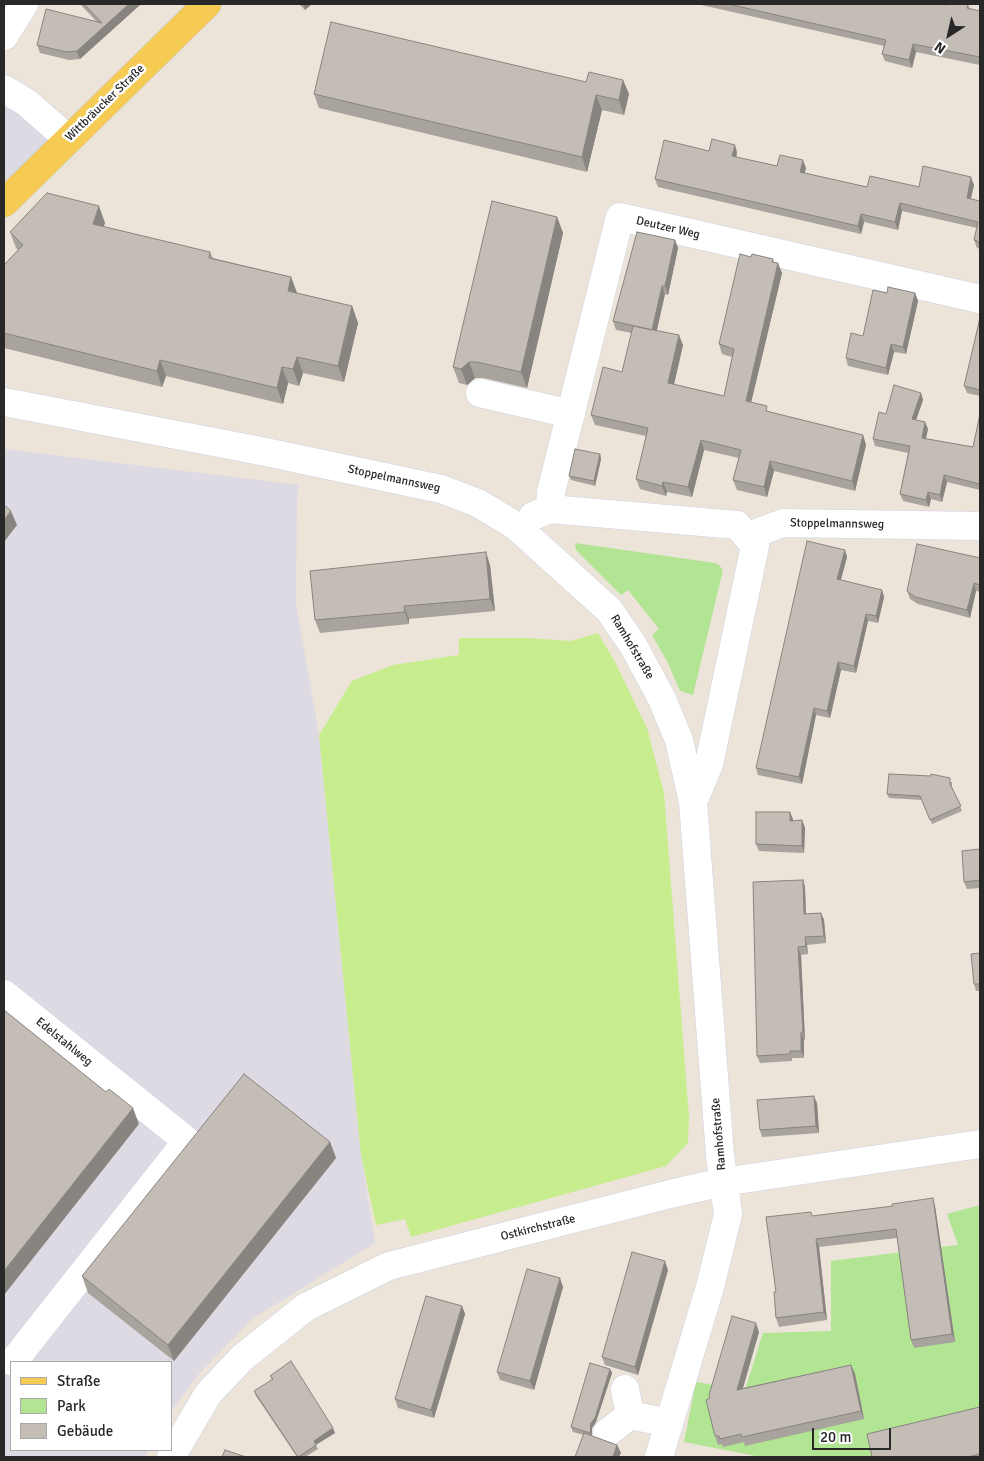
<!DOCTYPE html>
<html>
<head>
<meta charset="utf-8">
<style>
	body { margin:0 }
	#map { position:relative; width:984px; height:1461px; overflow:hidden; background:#ece3d9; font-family:Signika,sans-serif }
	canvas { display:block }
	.frame { position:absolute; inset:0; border:5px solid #282828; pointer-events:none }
	.legend { position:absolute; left:10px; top:1361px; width:162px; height:90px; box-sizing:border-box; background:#fff; border:1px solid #a9a9a9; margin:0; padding:6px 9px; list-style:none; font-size:15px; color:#282828 }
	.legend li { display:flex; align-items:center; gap:10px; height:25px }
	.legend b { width:25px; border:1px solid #a9a9a9 }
	.north { position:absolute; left:924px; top:10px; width:50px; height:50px; -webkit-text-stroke:4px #fff; paint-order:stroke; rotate:215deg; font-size:14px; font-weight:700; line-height:20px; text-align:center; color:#282828 }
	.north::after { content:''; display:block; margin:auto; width:18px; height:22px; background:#282828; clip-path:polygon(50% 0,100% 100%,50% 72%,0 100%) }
	.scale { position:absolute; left:812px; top:1428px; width:79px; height:22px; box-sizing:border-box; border:2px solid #282828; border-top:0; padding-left:6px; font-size:15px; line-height:18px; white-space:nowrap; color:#282828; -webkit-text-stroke:4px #fff; paint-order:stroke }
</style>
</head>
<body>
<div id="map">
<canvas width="984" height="1461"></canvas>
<div class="frame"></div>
<ul class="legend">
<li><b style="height:6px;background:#f6cb54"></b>Straße</li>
<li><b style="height:14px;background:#b1e593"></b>Park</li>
<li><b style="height:14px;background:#c3bdb6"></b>Gebäude</li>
</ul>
<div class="north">N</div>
<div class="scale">20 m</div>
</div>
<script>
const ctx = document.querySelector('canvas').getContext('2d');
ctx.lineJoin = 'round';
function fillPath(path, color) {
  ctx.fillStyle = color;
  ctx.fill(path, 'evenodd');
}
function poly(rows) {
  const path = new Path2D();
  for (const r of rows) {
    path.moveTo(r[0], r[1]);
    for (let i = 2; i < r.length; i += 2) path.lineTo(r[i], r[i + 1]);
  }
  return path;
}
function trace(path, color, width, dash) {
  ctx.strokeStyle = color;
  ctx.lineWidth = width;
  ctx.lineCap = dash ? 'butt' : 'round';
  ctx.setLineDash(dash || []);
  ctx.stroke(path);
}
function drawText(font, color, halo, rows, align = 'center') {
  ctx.font = font + ' Signika,sans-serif';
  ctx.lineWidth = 5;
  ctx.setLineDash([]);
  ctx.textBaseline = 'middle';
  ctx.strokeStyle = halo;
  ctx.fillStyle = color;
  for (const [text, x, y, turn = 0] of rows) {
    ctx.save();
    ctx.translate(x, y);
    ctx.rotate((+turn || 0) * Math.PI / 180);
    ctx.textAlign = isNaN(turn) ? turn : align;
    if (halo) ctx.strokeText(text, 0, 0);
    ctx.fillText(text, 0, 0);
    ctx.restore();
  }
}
fillPath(poly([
	[4,89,68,139,4,203],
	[4,449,299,485,297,498,296,603,319,735,361,1155,375,1243,252,1319,199,1374,171,1411,171,1362,11,1362,11,1450,149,1450,145,1457,4,1457]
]), '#dddae3');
fillPath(poly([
	[575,543,715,563,719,565,723,570,693,695,680,691,667,661,652,635,659,629,628,590,621,595,576,550],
	[980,1205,980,1457,761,1457,684,1442,696,1382,745,1390,763,1333,831,1331,831,1261,958,1245,947,1214]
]), '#b1e593');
fillPath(poly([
	[598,633,615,662,647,728,664,793,689,1117,688,1143,666,1166,411,1237,405,1219,376,1225,361,1155,319,735,352,681,393,665,459,655,459,638,528,638,571,641]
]), '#c8ed8e');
const minor = poly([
	[4,36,24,4],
	[4,89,26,102,68,139],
	[480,393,571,414],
	[4,402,261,451,441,489,478,503,516,526,609,610,633,645,662,699,679,740,693,802,720,1155,728,1214,710,1287,659,1457],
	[550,509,551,492,620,217,980,299],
	[533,516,550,509,737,525,755,546,709,764,693,802],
	[748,536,783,523,980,526],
	[4,994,187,1141,13,1362],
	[625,1389,630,1415],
	[607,1433,630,1415,669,1423],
	[171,1457,208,1394,242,1358,306,1307,389,1266,670,1194,723,1182,980,1144]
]);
const major = poly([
	[4,203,207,4]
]);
trace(minor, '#ced3e2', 29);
trace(major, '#c7c7c7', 29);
trace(minor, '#fff', 28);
trace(major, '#f6cb54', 28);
fillPath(poly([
	[80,4,141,4,80,59,69,60,40,53,37,45,97,22],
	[299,4,312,4,305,10],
	[697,4,941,4,946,5,968,4,970,9,980,11,980,65,916,52,912,68,885,61,882,54,884,46],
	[623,80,629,94,624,115,602,110,587,172,319,108,314,94],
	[709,151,737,152,736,157,777,166,806,168,804,173,867,187,919,187,974,185,971,199,980,201,980,249,977,248,974,240,977,228,902,211,898,230,864,222,861,234,658,187,655,179],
	[557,217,563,233,527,388,483,378,475,378,467,385,459,383,453,367],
	[105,223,103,227,210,252,213,258,291,277,297,293,352,306,358,323,344,382,303,373,299,386,288,383,283,404,166,376,162,387,4,348,4,265,18,250,16,248,10,232],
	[675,240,678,248,668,295,665,294,656,331,683,345,674,384,724,396,732,357,722,354,719,344,751,257,773,259,774,263,782,273,751,403,770,412,863,435,866,445,855,491,774,471,767,497,737,490,733,480,739,458,704,450,692,497,667,492,666,496,640,489,636,479,646,436,595,425,591,415,622,372,632,333,616,330,613,321],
	[887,293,915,293,918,301,906,354,894,352,888,375,848,366,846,358,863,336],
	[980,318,980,396,967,393,964,386],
	[921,393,923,400,916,420,925,422,928,429,926,439,973,447,980,414,980,490,947,482,942,502,931,499,929,507,903,501,900,494,908,453,875,446,873,439,886,414],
	[600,454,601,459,595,486,571,480,569,476],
	[845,550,847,557,841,580,882,590,884,597,878,623,868,621,856,673,841,670,830,718,816,715,802,784,758,775,756,768],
	[980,558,980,592,976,591,970,618,918,604,910,599,907,591],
	[490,565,495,611,409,619,409,624,320,633,315,620],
	[952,782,952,787,962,811,932,824,922,800,889,798,887,794],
	[790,812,793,821,802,820,805,828,804,853,759,851,756,844],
	[980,849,980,888,967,889,964,882],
	[803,880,805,887,806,914,821,913,824,920,826,943,807,945,808,954,801,955,805,1040,804,1040,804,1058,792,1058,792,1061,760,1063,757,1056],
	[980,953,980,991,976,991,974,984],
	[817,1103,819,1133,762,1137,760,1130],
	[330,1142,336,1158,174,1361,88,1293,82,1276],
	[935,1206,955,1342,914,1348,911,1340,897,1238,819,1247,827,1320,779,1327,776,1318,776,1292,813,1216],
	[668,1270,638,1375,605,1365,602,1357],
	[563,1287,534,1390,500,1380,497,1372],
	[462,1306,465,1314,434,1418,398,1408,395,1399],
	[759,1332,743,1388,851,1365,855,1374,864,1419,745,1446,744,1442,723,1447,722,1444,718,1445,715,1436,710,1398],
	[610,1369,612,1373,596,1422,592,1428,592,1436,617,1445,621,1453,584,1435,573,1432,571,1427],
	[270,1376,335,1433,316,1445,318,1449,305,1457,297,1457,256,1396,254,1391,272,1380],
	[980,1407,980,1457,872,1457]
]), '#a8a39d');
fillPath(poly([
	[129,4,141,4,80,59,77,51],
	[303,4,312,4,305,10],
	[913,44,916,52,912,68,909,60],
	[623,80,629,94,624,115,619,100],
	[596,95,602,110,587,172,582,157],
	[735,145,737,152,735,164,732,156],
	[803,160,806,168,803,179,800,172],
	[971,177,974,185,969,205,967,198],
	[900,203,902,211,898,230,895,222],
	[99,206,105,223,99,241,93,224],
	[861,214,864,222,861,234,858,226],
	[557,217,563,233,527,388,521,372],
	[675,240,678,248,668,295,665,286],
	[778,263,782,273,749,411,746,401],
	[291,277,297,293,288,291],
	[662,286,665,294,655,339,652,330],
	[915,293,918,301,906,354,903,347],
	[352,306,358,323,344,382,338,366],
	[679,335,683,345,672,393,668,383],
	[891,344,894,352,888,375,886,368],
	[297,357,303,373,299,386,293,369],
	[160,360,166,376,162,387,157,371],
	[469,362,475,378,467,385,461,369],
	[282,367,288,383,283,404,277,388],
	[921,393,923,400,914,426,912,419],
	[925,422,928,429,924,445,922,438],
	[863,435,866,445,855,491,852,481],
	[701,440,704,450,692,497,688,487],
	[600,454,601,459,595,486,594,481],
	[770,461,774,471,767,497,764,487],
	[944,475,947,482,942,502,940,495],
	[663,482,667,492,666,496,662,486],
	[928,492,931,499,929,507,926,500],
	[11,511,17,525,4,542,4,520],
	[845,550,847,557,839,586,837,579],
	[486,552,490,565,495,611,490,599],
	[974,583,976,591,970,618,967,610],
	[882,590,884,597,878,623,876,616],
	[404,606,409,619,409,624,405,612],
	[866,614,868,621,856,673,854,666],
	[838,662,841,670,830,718,827,711],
	[814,708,816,715,802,784,799,777],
	[790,812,793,819,793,828,790,821],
	[802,820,805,828,804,853,802,846],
	[803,880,805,887,806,921,804,914],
	[821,913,824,920,826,943,824,936],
	[805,937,807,945,808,954,806,946],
	[798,947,801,955,805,1040,803,1032],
	[801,1032,804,1040,804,1058,801,1051],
	[814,1096,817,1103,819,1133,816,1126],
	[133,1108,139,1124,4,1295,4,1271],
	[330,1142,336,1158,174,1361,168,1345],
	[933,1198,935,1206,955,1342,952,1334],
	[816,1239,819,1247,827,1320,824,1312],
	[665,1261,668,1270,638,1375,635,1367],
	[560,1278,563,1287,534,1390,530,1381],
	[462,1306,465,1314,434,1418,431,1410],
	[756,1323,759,1332,740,1398,737,1390],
	[851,1365,855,1374,864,1419,861,1411],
	[610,1369,612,1373,596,1422,592,1428,592,1437,590,1433,591,1423],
	[333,1428,335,1433,315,1445,314,1441],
	[617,1445,621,1453,619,1457,613,1457]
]), '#88847f');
const building = poly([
	[84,4,129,4,77,51,66,52,37,45,46,9,102,23,84,4],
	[728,4,941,4,946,5,947,4,968,4,967,8,980,11,980,57,913,44,909,60,882,54,886,40,728,4],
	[331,22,586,82,589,72,623,80,619,100,596,95,582,157,314,94,331,22],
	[712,139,735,145,732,156,777,166,780,155,803,160,800,172,867,187,870,176,919,187,923,166,971,177,967,198,980,201,980,242,974,240,978,222,900,203,895,222,861,214,858,226,655,179,664,140,709,151,712,139],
	[47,193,99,206,93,224,210,252,209,258,291,277,288,291,352,306,338,366,297,357,293,369,282,367,277,388,160,360,157,371,4,333,4,265,23,245,10,232,47,193],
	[492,201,557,217,521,372,477,362,469,362,461,369,453,367,492,201],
	[637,232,675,240,665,286,662,286,652,330,613,321,637,232],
	[740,254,751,257,752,254,773,259,772,262,778,263,746,401,767,406,766,411,863,435,852,481,770,461,764,487,733,480,741,450,701,440,688,487,663,482,662,486,636,479,648,428,591,415,603,367,622,372,633,326,679,335,668,383,724,396,734,349,719,344,740,254],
	[888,287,915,293,903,347,891,344,886,368,846,358,851,333,863,336,873,290,887,293,888,287],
	[980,318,980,390,964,386,980,318],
	[894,385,921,393,912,419,925,422,922,438,973,447,980,414,980,484,944,475,940,495,928,492,926,500,900,494,910,446,873,439,879,412,886,414,894,385],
	[575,449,600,454,594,481,569,476,575,449],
	[4,505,11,511,4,520,4,505],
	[807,541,845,550,837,579,882,590,876,616,866,614,854,666,838,662,827,711,814,708,799,777,756,768,807,541],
	[917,544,980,558,980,585,974,583,967,610,915,597,907,591,917,544],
	[486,552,490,599,404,606,405,612,315,620,310,571,486,552],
	[889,774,931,776,931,774,950,778,950,784,961,806,930,820,920,796,887,794,889,774],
	[756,812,790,812,790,821,802,820,802,846,756,844,756,812],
	[980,849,980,880,964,882,962,851,980,849],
	[803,880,804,914,821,913,824,936,805,937,806,946,798,947,803,1032,801,1032,801,1051,790,1051,790,1054,757,1056,753,882,803,880],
	[980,953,980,984,974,984,971,954,980,953],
	[4,1010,106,1092,109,1089,133,1108,4,1271,4,1010],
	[244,1074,330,1142,168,1345,82,1276,244,1074],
	[814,1096,816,1126,760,1130,757,1100,814,1096],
	[933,1198,952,1334,911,1340,896,1229,816,1239,824,1312,776,1318,774,1292,776,1292,766,1217,811,1212,812,1216,893,1206,892,1204,933,1198],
	[632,1252,665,1261,635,1367,602,1357,632,1252],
	[527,1269,560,1278,530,1381,497,1372,527,1269],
	[426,1296,462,1306,431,1410,395,1399,426,1296],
	[732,1316,756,1323,737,1390,851,1365,861,1411,742,1437,741,1434,720,1439,719,1436,715,1436,706,1400,710,1398,709,1395,732,1316],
	[291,1361,333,1428,314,1441,316,1445,298,1457,254,1391,273,1379,270,1376,291,1361],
	[590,1363,610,1369,595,1418,591,1423,590,1433,571,1427,590,1363],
	[980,1407,980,1454,967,1457,872,1457,867,1434,980,1407],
	[584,1433,617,1445,613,1457,575,1457,584,1433],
	[225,1450,246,1457,222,1457,225,1450]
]);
fillPath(building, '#c3bdb6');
trace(building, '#88847f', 1);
drawText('12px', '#282828', '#fff', [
	["Wittbräucker Straße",105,103,-44],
	["Deutzer Weg",668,228,13],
	["Stoppelmannsweg",394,479,12],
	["Stoppelmannsweg",837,524,1],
	["Ramhofstraße",632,647,59],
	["Edelstahlweg",64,1042,39],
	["Ramhofstraße",719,1134,-95],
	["Ostkirchstraße",538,1228,-14]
]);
</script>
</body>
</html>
